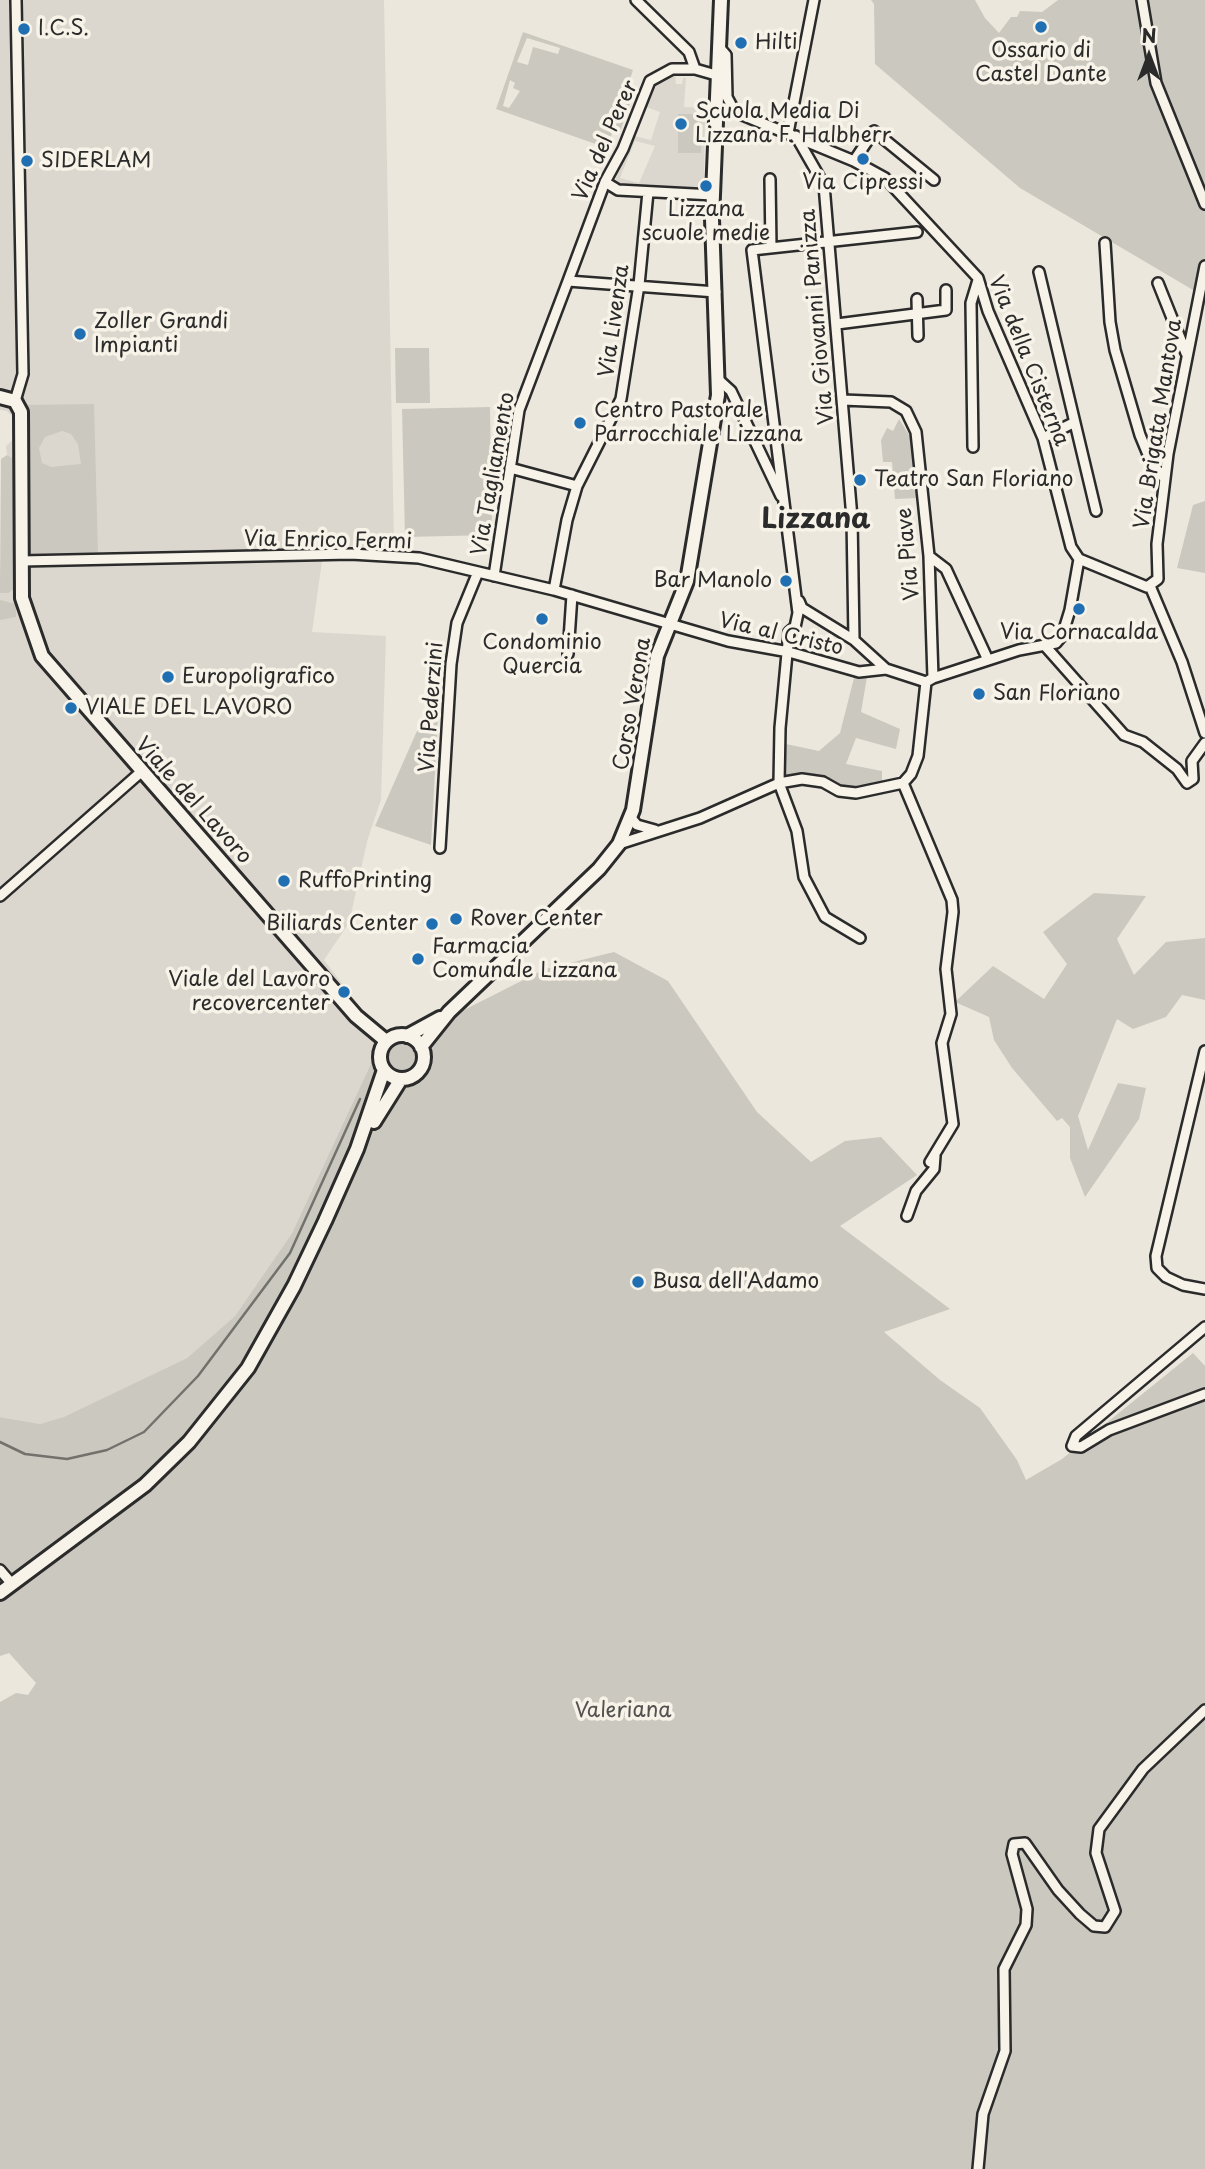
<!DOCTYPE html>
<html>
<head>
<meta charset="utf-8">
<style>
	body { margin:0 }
	#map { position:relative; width:1205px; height:2169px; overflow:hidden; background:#ebe7dd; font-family:"Playpen Sans",sans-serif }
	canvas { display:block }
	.north { position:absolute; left:1114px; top:21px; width:70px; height:70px; -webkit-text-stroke:5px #f7f3e8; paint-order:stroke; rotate:0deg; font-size:19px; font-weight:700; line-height:28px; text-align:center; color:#2b2b2b }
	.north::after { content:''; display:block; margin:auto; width:24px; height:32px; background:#2b2b2b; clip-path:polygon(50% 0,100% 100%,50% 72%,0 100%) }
</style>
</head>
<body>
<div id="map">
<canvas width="1205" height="2169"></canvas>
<div class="north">N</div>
</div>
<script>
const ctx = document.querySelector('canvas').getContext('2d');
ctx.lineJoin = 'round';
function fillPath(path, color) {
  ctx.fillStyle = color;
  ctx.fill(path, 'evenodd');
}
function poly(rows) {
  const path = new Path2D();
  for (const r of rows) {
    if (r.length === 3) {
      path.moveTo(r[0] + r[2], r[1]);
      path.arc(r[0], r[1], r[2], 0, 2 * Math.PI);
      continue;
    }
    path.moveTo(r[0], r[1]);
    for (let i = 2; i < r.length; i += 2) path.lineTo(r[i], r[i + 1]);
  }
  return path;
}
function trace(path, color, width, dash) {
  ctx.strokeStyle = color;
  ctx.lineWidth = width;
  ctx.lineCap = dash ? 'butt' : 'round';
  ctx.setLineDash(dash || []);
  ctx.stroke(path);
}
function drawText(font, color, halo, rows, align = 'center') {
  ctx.font = font + ' "Playpen Sans",sans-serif';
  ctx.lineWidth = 7;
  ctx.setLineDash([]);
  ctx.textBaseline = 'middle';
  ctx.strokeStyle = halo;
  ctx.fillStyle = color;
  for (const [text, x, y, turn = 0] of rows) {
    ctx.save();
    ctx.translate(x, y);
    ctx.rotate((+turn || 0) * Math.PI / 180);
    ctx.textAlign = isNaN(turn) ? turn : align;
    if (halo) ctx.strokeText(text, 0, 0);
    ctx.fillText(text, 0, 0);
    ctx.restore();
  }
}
fillPath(poly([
	[0,0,384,0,394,546,324,547,312,632,386,636,381,800,368,838,349,923,324,960,391,1047,375,1055,292,1233,235,1316,187,1358,64,1418,40,1424,0,1417,0,571,16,460,7,455,6,446,16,437,16,420,7,411,0,410],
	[675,74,676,84,682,84,683,78,686,78,684,107,705,108,704,190,655,189,650,184,641,188,620,186,615,178,634,136,651,140,660,112,646,107,651,90,657,81],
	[635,141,655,146,639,183,620,178]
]), '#dbd7ce');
fillPath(poly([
	[871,0,975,0,985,18,999,33,1011,17,1017,17,1020,11,1042,12,1058,0,1205,0,1205,297,1020,188,875,64,874,4],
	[523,32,633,70,625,94,632,97,620,132,613,130,607,148,496,109],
	[527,38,560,48,558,54,533,47,528,65,517,62],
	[510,80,515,83,513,88,520,91,509,108,503,106],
	[678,114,702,114,701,153,678,153],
	[395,348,429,348,430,403,396,403],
	[94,404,98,554,30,555,26,405],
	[62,431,71,434,78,444,81,464,51,467,42,463,39,448,45,437],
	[490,407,492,535,405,537,402,409],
	[899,419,911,438,917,498,895,499,892,462,883,462,881,440,887,428,893,431],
	[7,455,16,460,15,588,8,593,0,593,1,459],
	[1205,501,1205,573,1177,568,1193,505],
	[0,600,16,604,16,617,0,620],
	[855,674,867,677,861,712,900,729,896,749,856,738,846,764,882,771,882,781,854,789,830,780,785,777,786,744,819,751,840,733],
	[440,679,431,845,375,826],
	[1094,893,1146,896,1117,939,1134,975,1166,942,1205,938,1205,1000,1182,995,1166,1017,1133,1029,1117,1019,1078,1116,1088,1150,1118,1083,1146,1088,1139,1119,1085,1197,1070,1158,1070,1127,1062,1118,1057,1121,1012,1068,994,1040,989,1017,955,1002,993,966,1044,999,1067,964,1043,932],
	[614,952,668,981,757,1112,811,1162,845,1141,881,1137,917,1175,840,1226,950,1309,884,1332,940,1380,980,1408,1017,1460,1026,1480,1062,1459,1193,1353,1205,1366,1205,2169,0,2169,0,1702,16,1693,28,1695,36,1683,9,1653,0,1656,0,1417,40,1424,64,1417,187,1358,235,1316,292,1233,375,1055,545,969]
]), '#cbc8bf');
trace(poly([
	[0,1442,25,1454,67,1459,107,1450,144,1432,198,1376,290,1253,360,1099]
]), '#72716c', 2.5);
const minor = poly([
	[636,0,689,52,695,69],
	[1142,0,1156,83,1205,204],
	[719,47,726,55,727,97,735,112,854,161,885,178,978,278,988,311,1043,438,1071,547,1079,559,1147,587,1158,579,1157,544,1168,454,1205,266],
	[788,133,814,0],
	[796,136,824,185,852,518,854,640],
	[854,161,874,131,934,180],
	[770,179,771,248],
	[605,182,618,190,713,195],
	[1105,243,1110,322,1115,350,1140,435,1152,464,1165,479],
	[1039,272,1096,511],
	[568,281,605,182,623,149,650,81,672,69,695,69,716,75],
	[1158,283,1186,353],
	[917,299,918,336],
	[837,324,946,310,946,290],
	[720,381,731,391,781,496],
	[843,400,891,402,906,411,916,432,929,556,933,678],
	[15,401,23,374,16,0],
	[1043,438,1073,423],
	[973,447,971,303,978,280],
	[510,468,577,486],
	[929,556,946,569,988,660],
	[21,561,351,554,419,558,554,590,728,641,789,652,859,672,886,669],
	[494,576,519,410,568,281,716,292],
	[1150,586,1182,662,1205,733],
	[554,590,567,520,577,486,621,399,639,285,648,192],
	[799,601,802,608,854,640,886,669,926,682,933,678,1019,650,1056,643,1062,636,1070,610,1079,559],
	[1046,647,1124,735,1143,742,1177,769,1187,783,1193,779,1192,761,1205,743],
	[568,654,572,595],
	[903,783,952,900,953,912,946,969,951,1014,942,1043,953,1124,930,1162],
	[631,818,637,825,655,830],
	[619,844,700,818,779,783,802,779,823,782,839,791,856,793,903,783,911,774,918,756,926,682],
	[440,848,451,664,457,623,478,572],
	[0,896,141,772],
	[860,938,825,917,804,877,797,831,779,783,780,728,789,632,795,627,798,613,752,250,917,232],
	[1205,1051,1156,1256,1157,1268,1166,1277,1183,1285,1205,1289],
	[907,1216,916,1191,934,1169,935,1156],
	[1205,1327,1076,1436,1072,1446,1081,1447,1109,1430,1205,1394],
	[0,1570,12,1584],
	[978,2169,983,2114,1005,2051,1004,1969,1026,1925,1027,1909,1012,1854,1014,1844,1025,1843,1058,1890,1080,1914,1094,1926,1105,1927,1115,1911,1096,1853,1099,1829,1143,1769,1205,1710]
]);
const major = poly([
	[0,397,15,401,21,412,22,598,42,656,356,1016,386,1041],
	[402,1057,22],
	[407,1036,440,1018],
	[421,1047,449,1012,599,869,619,844,633,810,657,656,687,581,718,395,712,219,721,0],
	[374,1122,401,1079],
	[0,1593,145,1485,189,1442,248,1368,294,1286,325,1221,357,1149,384,1070]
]);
trace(minor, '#2b2b2b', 14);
trace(major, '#2b2b2b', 18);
trace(minor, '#f7f3e8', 9);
trace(major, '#f7f3e8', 12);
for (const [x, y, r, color] of [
	[1041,27,7,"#1f6fb2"],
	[24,29,7,"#1f6fb2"],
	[741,43,7,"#1f6fb2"],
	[681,124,7,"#1f6fb2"],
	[863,159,7,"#1f6fb2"],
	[27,161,7,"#1f6fb2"],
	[706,186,7,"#1f6fb2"],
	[80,334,7,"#1f6fb2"],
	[580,423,7,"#1f6fb2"],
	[860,480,7,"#1f6fb2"],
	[786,581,7,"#1f6fb2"],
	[1079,609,7,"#1f6fb2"],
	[542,619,7,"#1f6fb2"],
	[168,677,7,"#1f6fb2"],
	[979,694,7,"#1f6fb2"],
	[71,708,7,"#1f6fb2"],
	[284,881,7,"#1f6fb2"],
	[456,919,7,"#1f6fb2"],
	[432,924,7,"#1f6fb2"],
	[418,959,7,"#1f6fb2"],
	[344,992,7,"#1f6fb2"],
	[638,1282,7,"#1f6fb2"]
]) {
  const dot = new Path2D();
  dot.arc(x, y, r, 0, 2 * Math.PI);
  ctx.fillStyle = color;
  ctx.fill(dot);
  trace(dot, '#f7f3e8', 2.5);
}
drawText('21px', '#2b2b2b', '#f7f3e8', [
	["I.C.S.",38,29],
	["Hilti",755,43],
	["Ossario di",1041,51,"center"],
	["Castel Dante",1041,75,"center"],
	["Scuola Media Di",695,112],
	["Lizzana F. Halbherr",695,136],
	["SIDERLAM",41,161],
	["Via Cipressi",863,183,"center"],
	["Lizzana",706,210,"center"],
	["scuole medie",706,234,"center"],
	["Zoller Grandi",94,322],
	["Impianti",94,346],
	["Centro Pastorale",594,411],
	["Parrocchiale Lizzana",594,435],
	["Teatro San Floriano",874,480],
	["Bar Manolo",772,581,"right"],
	["Via Cornacalda",1079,633,"center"],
	["Condominio",542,643,"center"],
	["Quercia",542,667,"center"],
	["Europoligrafico",182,677],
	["San Floriano",993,694],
	["VIALE DEL LAVORO",85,708],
	["RuffoPrinting",298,881],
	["Rover Center",470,919],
	["Biliards Center",418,924,"right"],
	["Farmacia",432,947],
	["Comunale Lizzana",432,971],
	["Viale del Lavoro",330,980,"right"],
	["recovercenter",330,1004,"right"],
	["Busa dell'Adamo",652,1282]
], 'left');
drawText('21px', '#2b2b2b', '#f7f3e8', [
	["Via del Perer",606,141,-66],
	["Via Giovanni Panizza",818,317,-95],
	["Via Livenza",615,321,-82],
	["Via della Cisterna",1028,361,68],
	["Via Brigata Mantova",1159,424,-81],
	["Via Tagliamento",494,474,-80],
	["Via Enrico Fermi",328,541,1],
	["Via Piave",909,554,-95],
	["Via al Cristo",781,635,13],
	["Corso Verona",633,704,-80],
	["Via Pederzini",432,707,-86],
	["Viale del Lavoro",193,801,48]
]);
drawText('21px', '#535250', '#f7f3e8', [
	["Valeriana",623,1711]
]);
drawText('bold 28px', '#2b2b2b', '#f7f3e8', [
	["Lizzana",816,520]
]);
</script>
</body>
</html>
